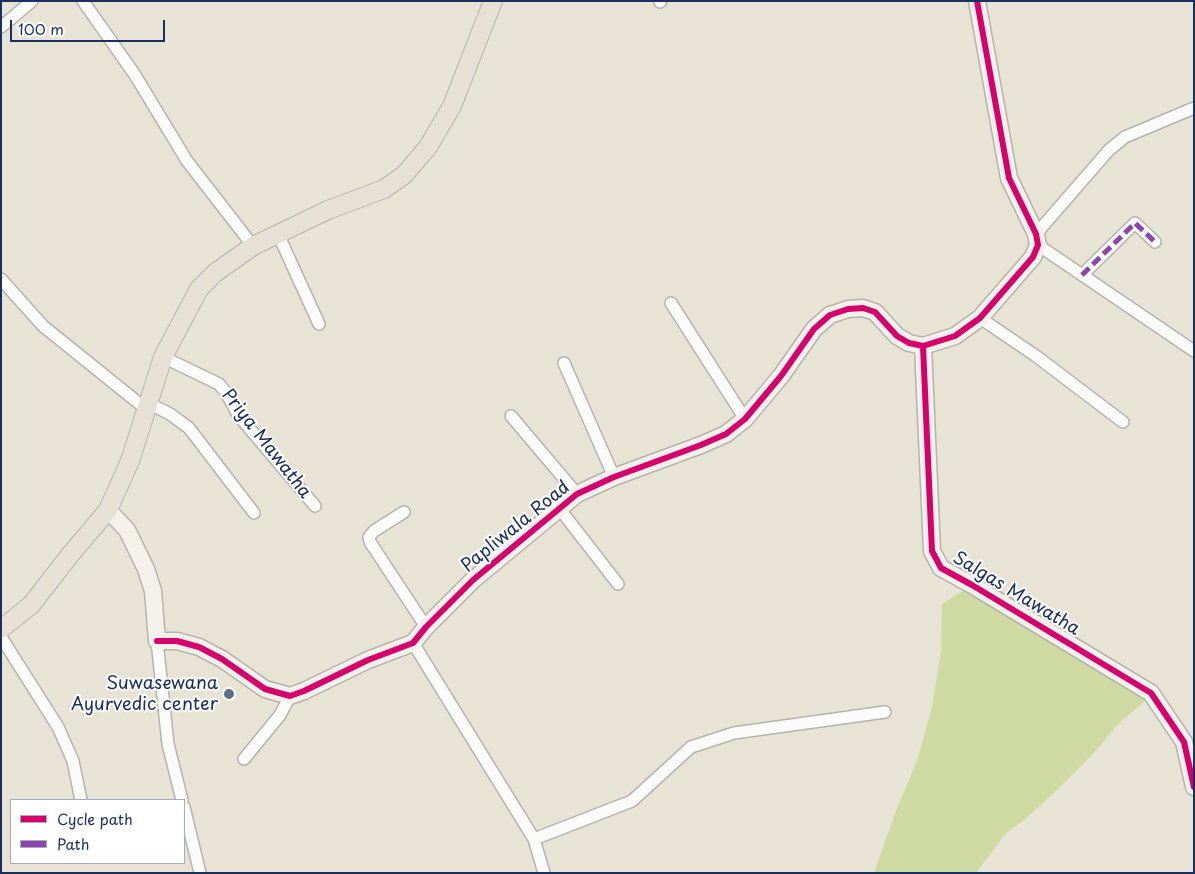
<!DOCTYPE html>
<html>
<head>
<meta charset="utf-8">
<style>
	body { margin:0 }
	#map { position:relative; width:1195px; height:874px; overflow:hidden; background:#e7e3d5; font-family:"Playpen Sans",sans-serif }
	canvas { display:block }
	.frame { position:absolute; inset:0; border:2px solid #1b2f5e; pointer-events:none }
	.legend { position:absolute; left:10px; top:799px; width:175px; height:65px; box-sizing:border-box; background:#fff; border:1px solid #a4acbf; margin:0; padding:6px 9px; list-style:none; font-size:15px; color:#1b2f5e }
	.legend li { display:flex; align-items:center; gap:10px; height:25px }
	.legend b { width:25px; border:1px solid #a4acbf }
	.scale { position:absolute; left:10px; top:20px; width:155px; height:22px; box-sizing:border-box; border:2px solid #1b2f5e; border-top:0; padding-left:6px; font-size:15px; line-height:18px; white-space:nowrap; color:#1b2f5e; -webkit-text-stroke:4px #fff; paint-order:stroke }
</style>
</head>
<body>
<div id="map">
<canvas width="1195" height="874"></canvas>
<div class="frame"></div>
<ul class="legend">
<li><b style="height:6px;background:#d6006c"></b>Cycle path</li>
<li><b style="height:6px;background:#8e44ad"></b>Path</li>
</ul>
<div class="scale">100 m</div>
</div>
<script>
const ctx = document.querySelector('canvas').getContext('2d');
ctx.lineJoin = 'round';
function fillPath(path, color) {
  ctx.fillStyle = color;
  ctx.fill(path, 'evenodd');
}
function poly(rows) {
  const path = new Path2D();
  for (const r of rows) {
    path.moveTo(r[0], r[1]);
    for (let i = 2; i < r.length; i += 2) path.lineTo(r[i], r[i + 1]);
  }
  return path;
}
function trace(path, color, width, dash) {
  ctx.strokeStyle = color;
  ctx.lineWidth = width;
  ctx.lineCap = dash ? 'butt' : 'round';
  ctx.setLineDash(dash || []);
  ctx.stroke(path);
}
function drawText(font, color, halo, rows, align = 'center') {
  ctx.font = font + ' "Playpen Sans",sans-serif';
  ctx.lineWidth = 4;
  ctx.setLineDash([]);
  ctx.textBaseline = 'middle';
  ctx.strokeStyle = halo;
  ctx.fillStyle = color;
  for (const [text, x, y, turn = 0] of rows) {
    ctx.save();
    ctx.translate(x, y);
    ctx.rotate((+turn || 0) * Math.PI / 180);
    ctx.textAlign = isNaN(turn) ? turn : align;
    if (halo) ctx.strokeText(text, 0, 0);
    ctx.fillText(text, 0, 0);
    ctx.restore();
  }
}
fillPath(poly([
	[972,585,1151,693,1144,702,1120,722,1091,756,1057,790,1024,820,1006,833,976,873,874,873,897,808,917,761,932,707,941,651,942,604]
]), '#cedaa2');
const street = poly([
	[83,1,135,75,187,161,253,246],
	[660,2,661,1],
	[1,27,32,1],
	[278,234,319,324],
	[1036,234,1109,150,1125,137,1194,108],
	[1038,245,1194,351],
	[1082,275,1135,223,1155,242],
	[1,279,43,326,146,409],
	[671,303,745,419],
	[980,318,1036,356,1123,422],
	[163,357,219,384,227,394,238,415,315,506],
	[564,363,614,477],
	[148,403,170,414,189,428,254,513],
	[511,416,577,494],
	[559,508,618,584],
	[404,512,374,531,369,537,370,542,426,627],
	[1,637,58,727,73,761,81,800],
	[157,641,168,744,182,800],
	[413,643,534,839,544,873],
	[244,759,280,715,290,696],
	[184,807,200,873],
	[534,839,632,801,691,747,734,733,885,712]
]);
const secondary = poly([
	[923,346,932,551,941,568,972,585,1151,693,1184,742,1194,787],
	[108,510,127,530,146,569,153,591,157,641,177,641,199,647,222,659,265,689,290,696,304,691,368,660,413,643,426,627,473,580,577,494,614,477,701,445,726,434,745,419,781,376,814,329,830,315,848,309,863,308,875,312,897,336,909,343,923,346,955,336,980,318,1033,257,1038,245,1036,234,1009,178,977,1]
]);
const primary = poly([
	[1,629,31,605,70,555,108,510,130,461,163,357,199,289,215,273,253,246,328,210,384,189,404,175,428,147,452,106,493,1]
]);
trace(street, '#b4b4af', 14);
trace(secondary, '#b4b4af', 19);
trace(primary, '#b4b4af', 20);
trace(street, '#fbfbf9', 11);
trace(secondary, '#f4f1ea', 16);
trace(primary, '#e7e1d5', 18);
trace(poly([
	[1082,275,1135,223,1155,242]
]), '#8e44ad', 5, [10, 5]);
trace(poly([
	[923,346,932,551,941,568,972,585,1151,693,1184,742,1194,787],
	[157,641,177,641,199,647,222,659,265,689,290,696,304,691,368,660,413,643,426,627,473,580,577,494,614,477,701,445,726,434,745,419,781,376,814,329,830,315,848,309,863,308,875,312,897,336,909,343,923,346,955,336,980,318,1033,257,1038,245,1036,234,1009,178,977,1]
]), '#d6006c', 6);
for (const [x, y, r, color] of [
	[229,694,6,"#626e88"]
]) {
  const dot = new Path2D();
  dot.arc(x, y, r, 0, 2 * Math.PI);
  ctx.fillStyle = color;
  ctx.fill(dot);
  trace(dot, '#fff', 2);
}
drawText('18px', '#1b2f5e', '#fff', [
	["Priya Mawatha",266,444,52],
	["Papliwala Road",516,527,-39],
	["Salgas Mawatha",1016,594,31]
]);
drawText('18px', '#1b2f5e', '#fff', [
	["Suwasewana",218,684],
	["Ayurvedic center",218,705]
], 'right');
</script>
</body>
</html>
